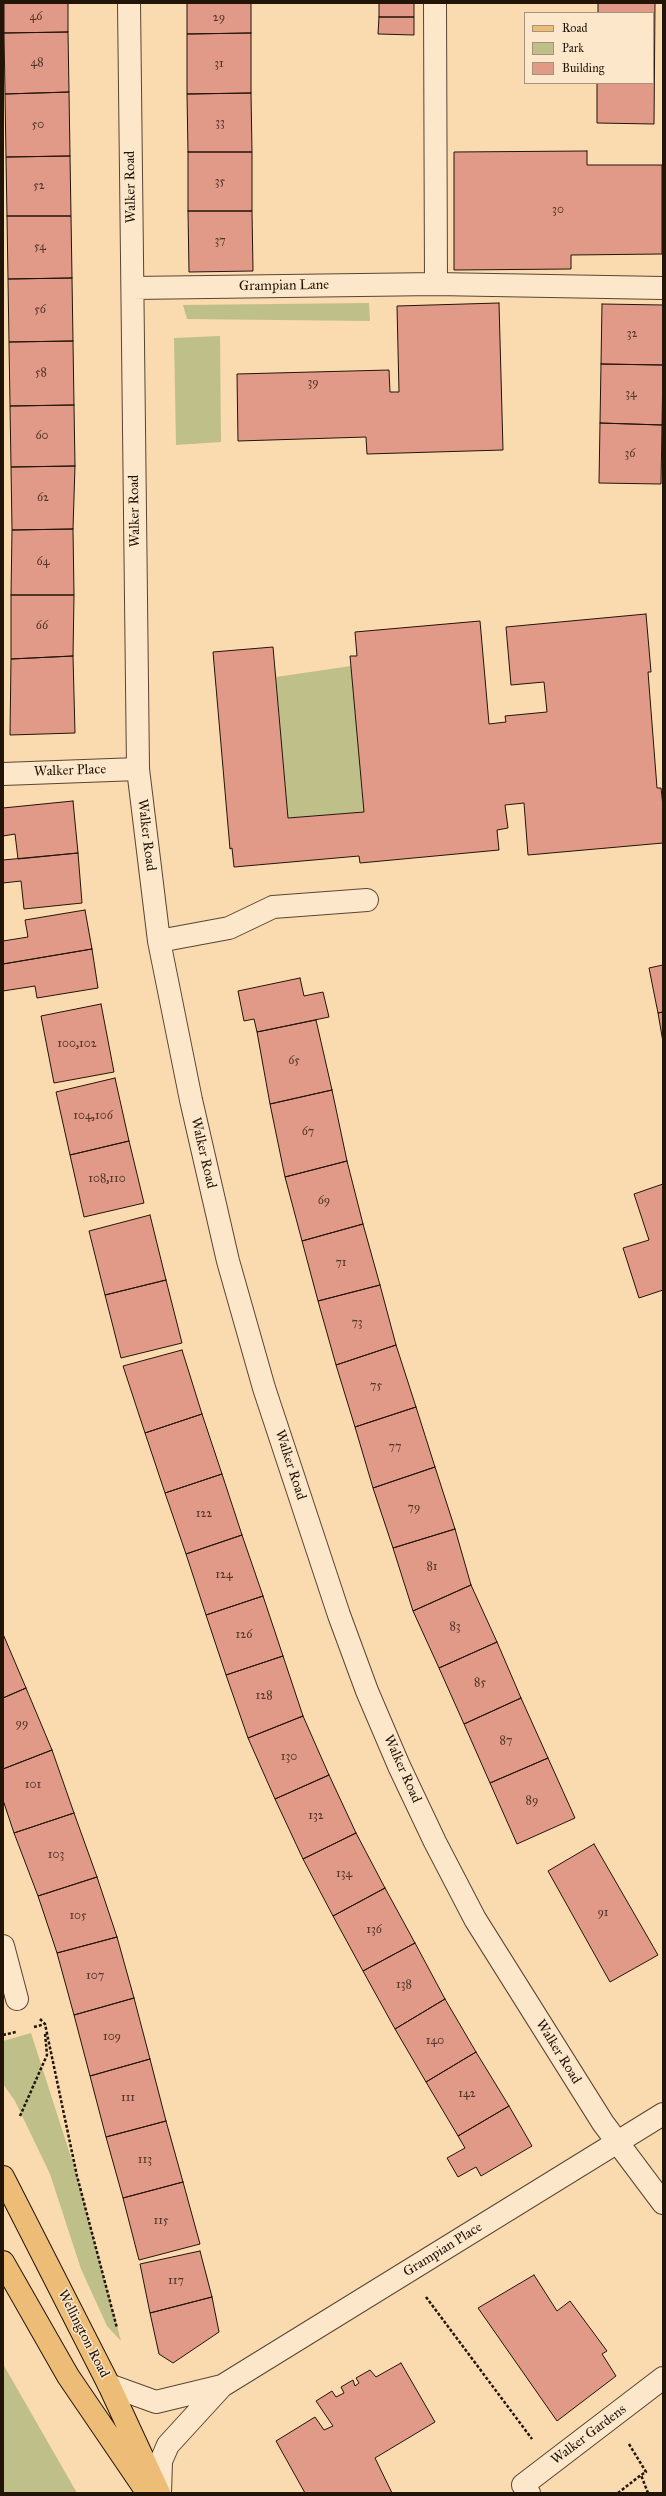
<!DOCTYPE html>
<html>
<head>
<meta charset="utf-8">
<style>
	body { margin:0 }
	#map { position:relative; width:666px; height:2496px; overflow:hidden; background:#fadaaf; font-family:"IM FELL Great Primer",serif }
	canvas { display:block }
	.frame { position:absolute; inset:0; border:4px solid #221508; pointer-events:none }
	.legend { position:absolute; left:524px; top:12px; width:130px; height:72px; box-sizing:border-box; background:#fce7cb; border:1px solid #a5937d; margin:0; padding:5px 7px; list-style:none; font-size:12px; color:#221508 }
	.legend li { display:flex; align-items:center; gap:8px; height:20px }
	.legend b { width:20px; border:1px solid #a5937d }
</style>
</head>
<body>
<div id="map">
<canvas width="666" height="2496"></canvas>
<div class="frame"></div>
<ul class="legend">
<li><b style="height:5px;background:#edbd78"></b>Road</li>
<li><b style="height:11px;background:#bfbf8a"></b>Park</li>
<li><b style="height:11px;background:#e19a88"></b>Building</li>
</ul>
</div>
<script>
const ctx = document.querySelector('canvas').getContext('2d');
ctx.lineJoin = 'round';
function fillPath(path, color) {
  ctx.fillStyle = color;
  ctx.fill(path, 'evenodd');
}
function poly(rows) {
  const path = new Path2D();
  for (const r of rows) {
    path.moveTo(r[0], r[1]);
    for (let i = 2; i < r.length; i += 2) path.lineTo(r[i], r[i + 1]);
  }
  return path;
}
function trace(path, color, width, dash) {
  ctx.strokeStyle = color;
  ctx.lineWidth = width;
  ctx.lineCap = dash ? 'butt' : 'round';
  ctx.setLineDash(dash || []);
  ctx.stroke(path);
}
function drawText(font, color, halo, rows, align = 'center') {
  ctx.font = font + ' "IM FELL Great Primer",serif';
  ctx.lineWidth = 3;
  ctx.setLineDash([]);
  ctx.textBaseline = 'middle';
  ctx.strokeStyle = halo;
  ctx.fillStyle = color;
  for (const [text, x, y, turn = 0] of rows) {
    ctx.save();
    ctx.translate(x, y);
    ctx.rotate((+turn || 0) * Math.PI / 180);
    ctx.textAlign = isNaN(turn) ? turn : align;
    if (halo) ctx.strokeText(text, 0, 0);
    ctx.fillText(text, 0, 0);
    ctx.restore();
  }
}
fillPath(poly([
	[369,303,370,321,187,319,183,305],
	[220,336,221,442,176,445,174,338],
	[351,666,364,812,288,818,276,677],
	[31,2033,77,2176,121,2341,107,2326,81,2269,50,2174,15,2101,3,2084,3,2041],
	[3,2364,77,2493,3,2493]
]), '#bfbf8a');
const building = poly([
	[4,3,68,3,68,32,4,33,4,3],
	[187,3,251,3,251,33,187,34,187,3],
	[379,3,414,3,414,17,379,17,379,3],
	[598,3,655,3,654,124,597,123,597,83,653,83,653,13,598,13,598,3],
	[379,17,414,17,414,35,378,34,379,17],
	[68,32,69,92,5,94,4,33,68,32],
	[251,33,251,93,187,94,187,34,251,33],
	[69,92,70,156,6,157,5,94,69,92],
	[251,93,252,152,188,152,187,94,251,93],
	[587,151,587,165,662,165,662,254,571,255,571,269,454,270,454,152,587,151],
	[188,152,252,152,252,211,188,211,188,152],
	[70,156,71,216,7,216,6,157,70,156],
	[188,211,252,211,253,271,189,272,188,211],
	[7,216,71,216,72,278,8,279,7,216],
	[72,278,73,341,9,342,8,279,72,278],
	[499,303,503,450,367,454,366,437,238,441,237,374,389,370,390,392,399,392,397,306,499,303],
	[602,304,663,305,663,365,601,364,602,304],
	[73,341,74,405,10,406,9,342,73,341],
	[601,364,663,365,662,425,600,423,601,364],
	[74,405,75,466,11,467,10,406,74,405],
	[600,423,662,425,661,484,599,483,600,423],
	[75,466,73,529,12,530,11,467,75,466],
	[73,529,74,595,11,595,12,530,73,529],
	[11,595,74,595,73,656,11,659,11,595],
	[646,614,651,672,648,672,657,788,661,788,663,806,663,843,528,855,524,803,505,805,508,828,497,830,499,850,360,863,359,856,234,867,232,848,230,849,213,652,273,647,288,818,364,812,350,656,357,656,355,632,480,621,489,724,506,722,505,716,547,712,544,682,511,685,506,627,646,614],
	[73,656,75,733,10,735,11,659,73,656],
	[73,801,78,853,18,859,15,834,3,836,3,808,73,801],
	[78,853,82,903,24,909,21,881,3,883,3,860,78,853],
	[85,910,92,949,3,964,3,941,28,937,25,920,85,910],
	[92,949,98,988,37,998,35,986,3,991,3,964,92,949],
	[663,965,663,1012,658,1013,649,968,663,965],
	[300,978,304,996,323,992,329,1017,257,1032,254,1019,244,1021,238,991,300,978],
	[101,1004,114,1072,54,1083,41,1016,101,1004],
	[663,1012,663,1042,658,1013,663,1012],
	[316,1020,332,1090,270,1104,257,1032,316,1020],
	[115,1078,129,1141,70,1155,56,1092,115,1078],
	[332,1090,347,1161,285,1177,270,1104,332,1090],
	[129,1141,144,1203,84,1217,70,1155,129,1141],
	[347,1161,363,1224,302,1241,285,1177,347,1161],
	[663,1184,663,1290,639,1298,623,1248,649,1240,634,1194,663,1184],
	[150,1215,166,1280,105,1295,89,1231,150,1215],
	[363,1224,380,1285,318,1301,302,1241,363,1224],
	[166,1280,182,1343,121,1358,105,1295,166,1280],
	[380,1285,396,1345,336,1365,318,1301,380,1285],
	[396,1345,416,1407,355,1427,336,1365,396,1345],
	[182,1350,202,1414,145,1433,123,1366,182,1350],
	[416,1407,435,1467,373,1488,355,1427,416,1407],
	[202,1414,222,1474,165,1493,145,1433,202,1414],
	[435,1467,455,1529,393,1548,373,1488,435,1467],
	[222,1474,242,1535,186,1554,165,1493,222,1474],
	[455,1529,471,1585,413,1611,393,1548,455,1529],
	[242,1535,263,1596,206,1615,186,1554,242,1535],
	[471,1585,497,1642,439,1668,413,1611,471,1585],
	[263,1596,283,1656,226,1675,206,1615,263,1596],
	[3,1634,26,1688,3,1698,3,1634],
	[497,1642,521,1698,464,1724,439,1668,497,1642],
	[283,1656,303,1716,248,1738,226,1675,283,1656],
	[26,1688,52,1750,3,1769,3,1698,26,1688],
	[521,1698,548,1758,490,1783,464,1724,521,1698],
	[303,1716,329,1775,275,1799,248,1738,303,1716],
	[52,1750,74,1813,14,1833,3,1800,3,1769,52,1750],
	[548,1758,575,1818,517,1844,490,1783,548,1758],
	[329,1775,356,1833,303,1859,275,1799,329,1775],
	[74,1813,97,1877,38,1896,14,1833,74,1813],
	[356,1833,385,1888,333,1916,303,1859,356,1833],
	[594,1844,658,1955,610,1982,548,1871,594,1844],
	[97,1877,117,1937,57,1953,38,1896,97,1877],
	[385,1888,415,1943,363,1971,333,1916,385,1888],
	[117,1937,134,1998,74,2015,57,1953,117,1937],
	[415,1943,445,1999,395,2029,363,1971,415,1943],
	[134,1998,150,2059,90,2076,74,2015,134,1998],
	[445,1999,476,2052,426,2082,395,2029,445,1999],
	[476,2052,509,2106,458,2136,426,2082,476,2052],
	[150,2059,166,2121,106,2137,90,2076,150,2059],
	[509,2106,532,2146,481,2176,476,2167,458,2177,447,2158,465,2148,458,2136,509,2106],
	[166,2121,183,2182,123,2198,106,2137,166,2121],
	[183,2182,200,2244,139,2260,123,2198,183,2182],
	[200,2251,212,2297,150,2313,140,2264,200,2251],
	[534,2275,557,2311,570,2301,607,2351,602,2354,616,2376,557,2421,478,2308,534,2275],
	[212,2297,219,2332,173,2363,159,2354,150,2313,212,2297],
	[401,2363,435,2422,375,2458,392,2493,305,2493,276,2441,315,2417,324,2430,333,2426,316,2401,332,2391,336,2397,344,2393,341,2387,353,2380,355,2386,359,2383,356,2378,370,2370,376,2377,401,2363]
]);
fillPath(building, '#e19a88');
trace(building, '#221508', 1);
const minor = poly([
	[129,3,138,769,159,941,191,1100,228,1261,264,1388,339,1615,367,1691,399,1766,435,1842,475,1919,603,2123,663,2203],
	[435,3,436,284],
	[133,288,436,284,663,288],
	[3,774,138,769],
	[159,941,229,928,273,907,367,900],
	[3,1946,17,1999],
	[109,2385,156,2402,222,2386],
	[160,2493,161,2461,168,2445,222,2386,663,2114],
	[529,2493,523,2485,663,2378]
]);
const major = poly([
	[3,2177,109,2385,159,2493],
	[3,2262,68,2376,147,2492]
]);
trace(minor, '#584632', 24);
trace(major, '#221508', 24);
trace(poly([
	[40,2019,45,2024,77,2176,117,2328],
	[34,2027,45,2024],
	[3,2035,16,2032],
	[20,2116,47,2055,45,2033],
	[426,2297,532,2439],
	[629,2444,646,2472,641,2475,648,2493],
	[618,2493,641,2475]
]), '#221508', 2.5, [3, 2]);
trace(minor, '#fce7cb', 22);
trace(major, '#edbd78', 22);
drawText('12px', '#523628', null, [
	["46",36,17],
	["29",219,18],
	["48",37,63],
	["31",219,64],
	["33",220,123],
	["50",38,125],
	["35",220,182],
	["52",39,186],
	["30",558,210],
	["37",220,241],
	["54",40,247],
	["56",40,310],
	["32",632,334],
	["58",41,373],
	["39",313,383],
	["34",631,394],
	["60",42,436],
	["36",630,454],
	["62",43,498],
	["64",43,562],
	["66",42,626],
	["100,102",77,1044],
	["65",294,1061],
	["104,106",93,1116],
	["67",308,1132],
	["108,110",107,1179],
	["69",324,1201],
	["71",341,1263],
	["73",357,1323],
	["75",376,1386],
	["77",395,1447],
	["79",414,1508],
	["122",204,1514],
	["81",432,1567],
	["124",224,1575],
	["83",455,1627],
	["126",244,1635],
	["85",480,1683],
	["128",264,1696],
	["99",22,1724],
	["87",506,1741],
	["130",289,1757],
	["101",33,1785],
	["89",532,1801],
	["132",316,1816],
	["103",56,1855],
	["134",344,1874],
	["91",603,1913],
	["105",78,1916],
	["136",374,1930],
	["107",95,1976],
	["138",404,1985],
	["109",112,2037],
	["140",435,2041],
	["142",467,2094],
	["111",128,2098],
	["113",145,2160],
	["115",161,2221],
	["117",176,2281]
]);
drawText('14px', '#221508', '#fce7cb', [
	["Walker Road",131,187,-91],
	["Grampian Lane",284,286,-1],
	["Walker Road",135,511,-91],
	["Walker Place",70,771,-2],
	["Walker Road",146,835,83],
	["Walker Road",203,1153,77],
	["Walker Road",290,1465,72],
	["Walker Road",402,1769,66],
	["Walker Road",558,2052,58],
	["Grampian Place",443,2250,-32],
	["Wellington Road",83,2334,63],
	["Walker Gardens",589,2435,-37]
]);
</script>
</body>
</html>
